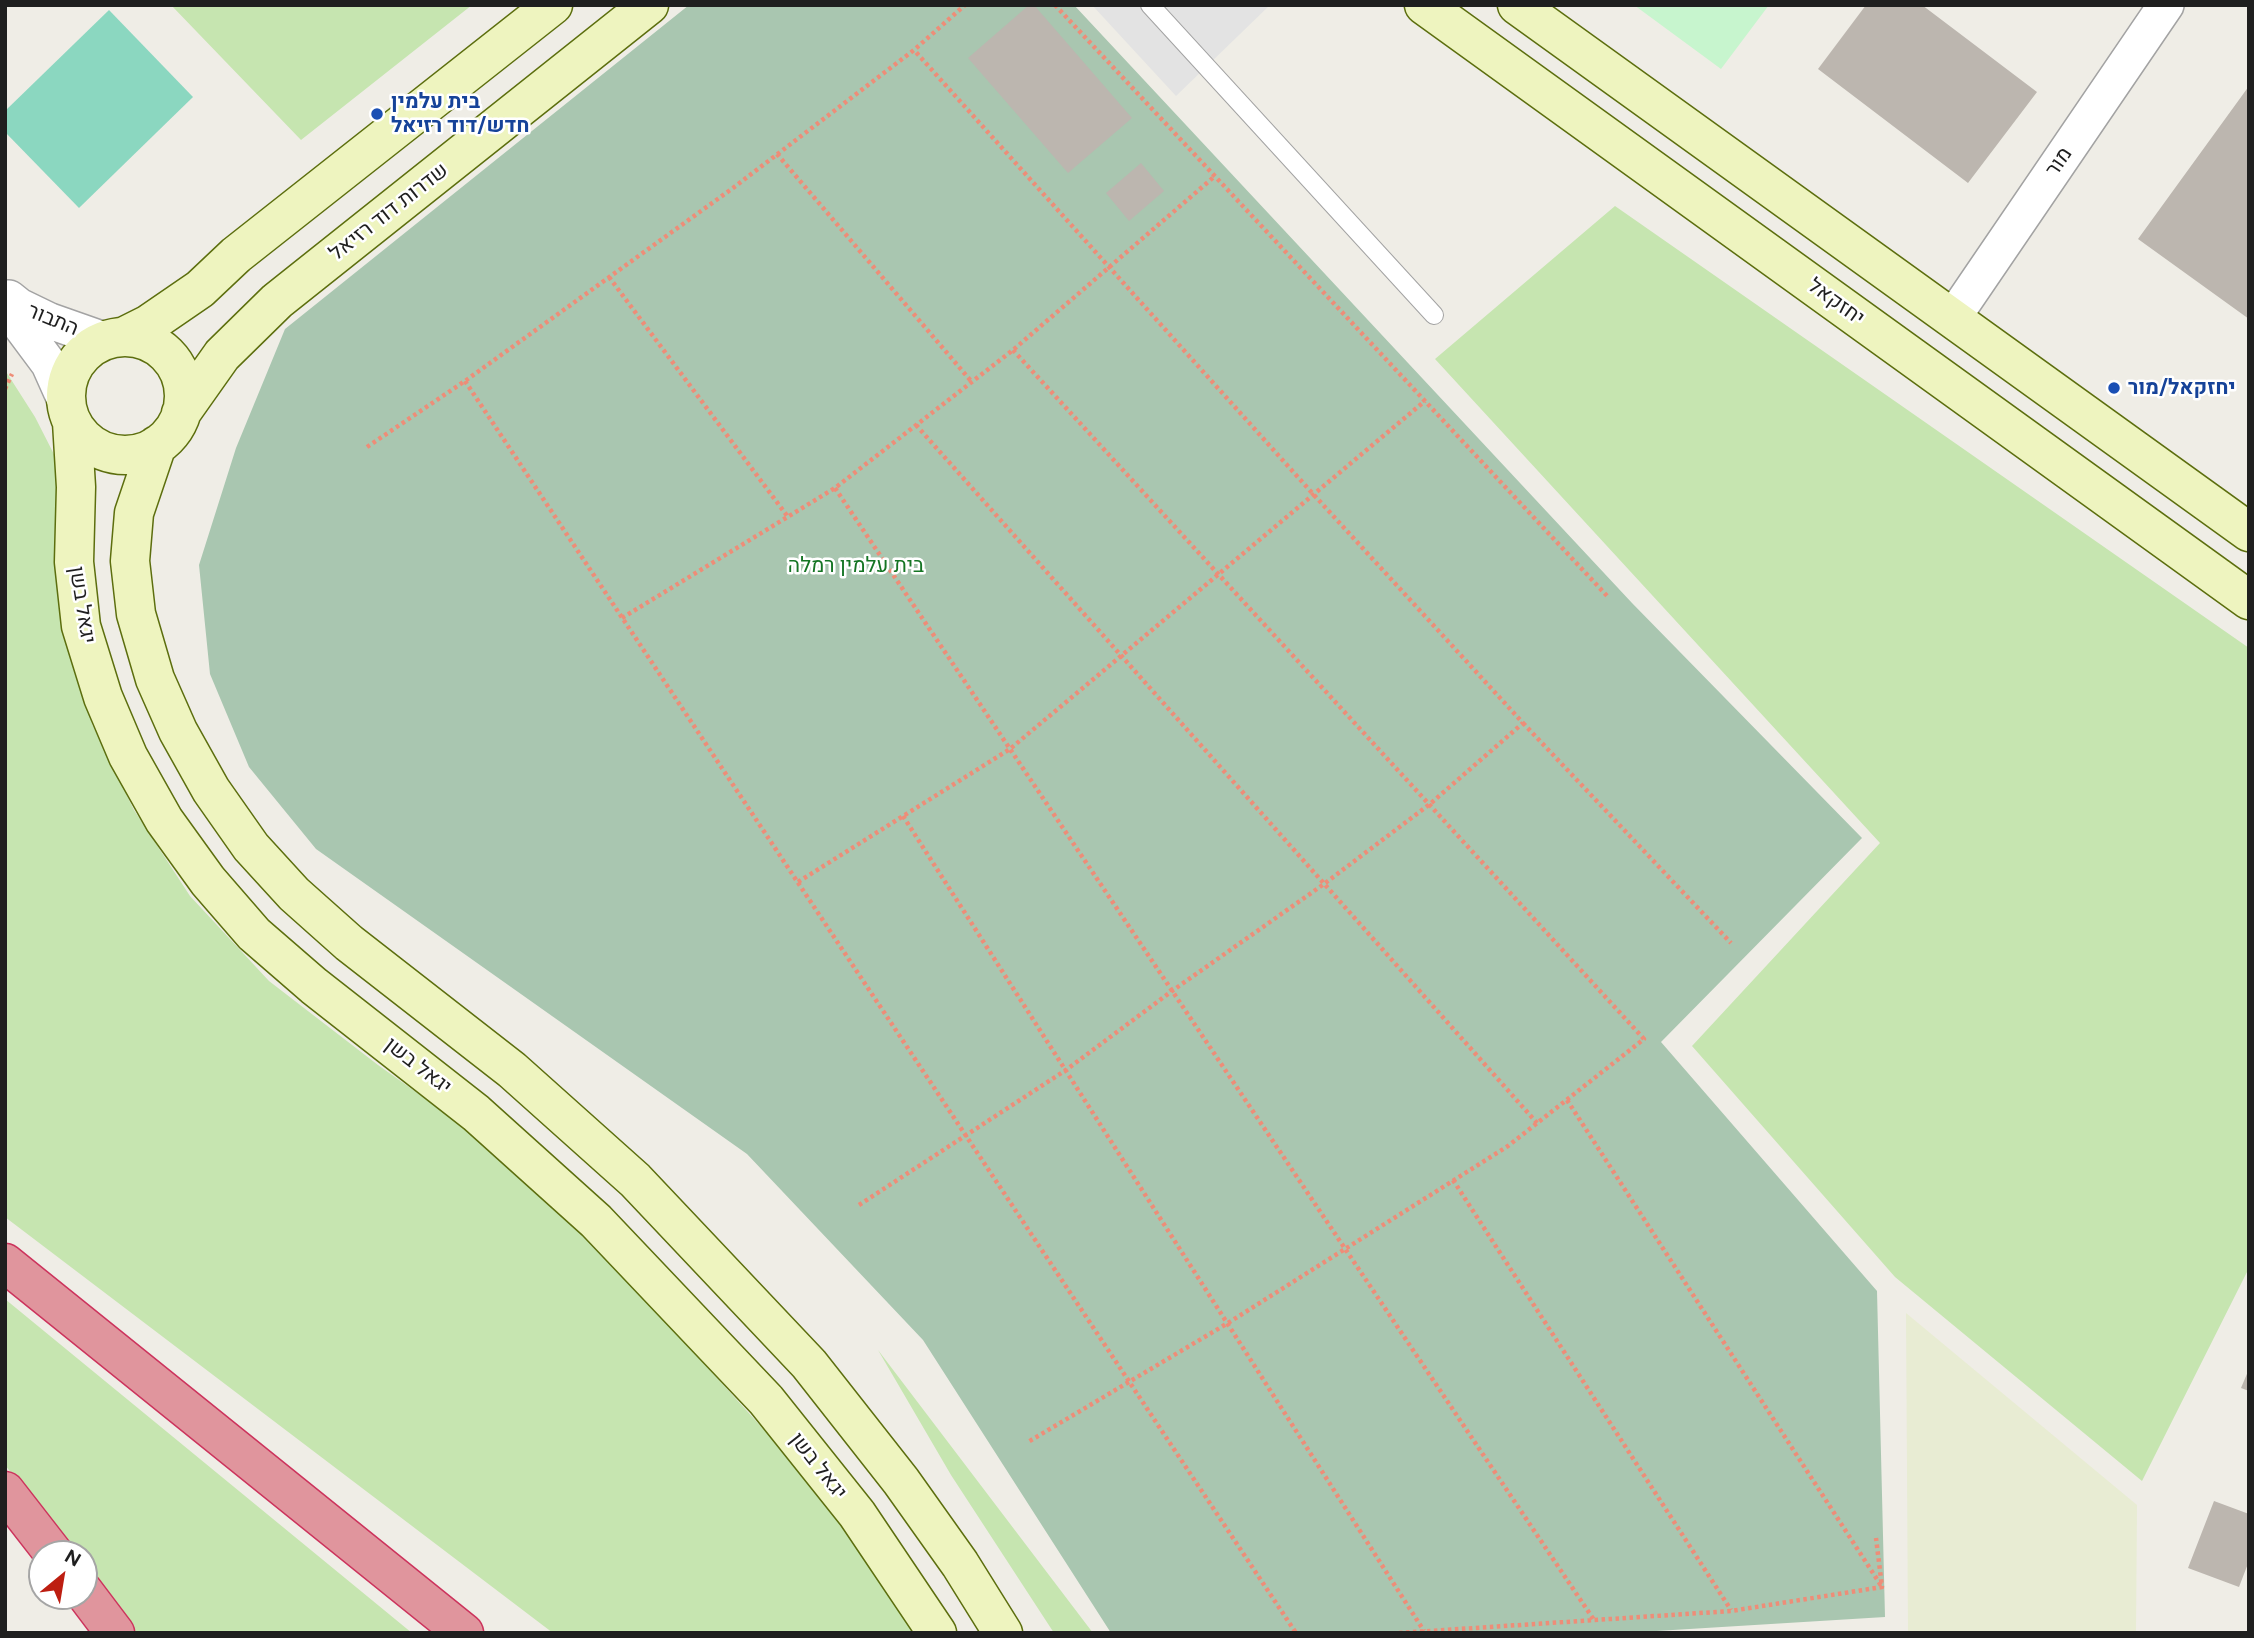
<!DOCTYPE html>
<html>
<head>
<meta charset="utf-8">
<style>
	body { margin:0 }
	#map { position:relative; width:2254px; height:1638px; overflow:hidden; background:#efede6; font-family:Figtree,sans-serif }
	canvas { display:block }
	.frame { position:absolute; inset:0; border:7px solid #1f1f1f; pointer-events:none }
	.north { position:absolute; left:28px; top:1540px; width:70px; height:70px; box-sizing:border-box; background:#fff; border:2px solid #a5a5a5; border-radius:50%; rotate:30deg; font-size:19px; font-weight:700; line-height:28px; text-align:center; color:#1f1f1f }
	.north::after { content:''; display:block; margin:auto; width:24px; height:32px; background:#bd1e11; clip-path:polygon(50% 0,100% 100%,50% 72%,0 100%) }
</style>
</head>
<body>
<div id="map">
<canvas width="2254" height="1638"></canvas>
<div class="frame"></div>
<div class="north">N</div>
</div>
<script>
const ctx = document.querySelector('canvas').getContext('2d');
ctx.lineJoin = 'round';
function fillPath(path, color) {
  ctx.fillStyle = color;
  ctx.fill(path, 'evenodd');
}
function poly(rows) {
  const path = new Path2D();
  for (const r of rows) {
    if (r.length === 3) {
      path.moveTo(r[0] + r[2], r[1]);
      path.arc(r[0], r[1], r[2], 0, 2 * Math.PI);
      continue;
    }
    path.moveTo(r[0], r[1]);
    for (let i = 2; i < r.length; i += 2) path.lineTo(r[i], r[i + 1]);
  }
  return path;
}
function trace(path, color, width, dash) {
  ctx.strokeStyle = color;
  ctx.lineWidth = width;
  ctx.lineCap = dash ? 'butt' : 'round';
  ctx.setLineDash(dash || []);
  ctx.stroke(path);
}
function drawText(font, color, halo, rows, align = 'center') {
  ctx.font = font + ' Figtree,Heebo,sans-serif';
  ctx.lineWidth = 5;
  ctx.setLineDash([]);
  ctx.textBaseline = 'middle';
  ctx.strokeStyle = halo;
  ctx.fillStyle = color;
  for (const [text, x, y, turn = 0] of rows) {
    ctx.save();
    ctx.translate(x, y);
    ctx.rotate((+turn || 0) * Math.PI / 180);
    ctx.textAlign = isNaN(turn) ? turn : align;
    if (halo) ctx.strokeText(text, 0, 0);
    ctx.fillText(text, 0, 0);
    ctx.restore();
  }
}
fillPath(poly([
	[1906,1313,2137,1505,2136,1633,1908,1633]
]), '#e8ecd3');
fillPath(poly([
	[171,5,472,5,301,140],
	[1615,206,2249,648,2249,1268,2142,1481,1895,1277,1692,1046,1880,843,1435,359],
	[5,370,35,417,61,468,68,621,92,724,134,810,190,896,269,981,378,1065,499,1151,582,1235,680,1337,775,1442,843,1528,914,1633,553,1633,5,1217],
	[5,1299,412,1633,137,1633,84,1565,84,1554,75,1554,5,1465],
	[878,1350,1093,1633,1054,1633,951,1475]
]), '#c6e5b0');
fillPath(poly([
	[689,5,1074,5,1632,603,1862,838,1661,1042,1877,1291,1885,1617,1624,1633,1111,1633,923,1340,747,1154,316,849,249,767,210,674,199,565,236,448,285,329]
]), '#a9c6b0');
fillPath(poly([
	[1634,5,1769,5,1721,69]
]), '#c7f5ce');
fillPath(poly([
	[109,10,193,97,79,208,5,132,5,111]
]), '#8bd7c0');
fillPath(poly([
	[1092,5,1270,5,1176,96]
]), '#e3e3e3');
fillPath(poly([
	[1029,5,1034,5,1132,118,1068,173,968,58],
	[1866,5,1922,5,2037,92,1968,183,1818,69],
	[2249,86,2249,319,2138,239],
	[1141,163,1164,191,1129,221,1106,193],
	[2249,1369,2249,1391,2241,1388],
	[2214,1501,2249,1514,2249,1561,2239,1587,2188,1568]
]), '#bcb6af');
const lane = poly([
	[1150,5,1434,315]
]);
const street = poly([
	[9,298,19,306,50,321,104,340],
	[5,305,49,364,66,402],
	[1952,319,2166,5]
]);
const secondary = poly([
	[1424,5,2249,600],
	[1517,5,2249,532],
	[123,337,149,324,200,289,236,255,553,5],
	[125,396,59],
	[181,413,222,355,277,301,649,5],
	[72,422,76,487,74,562,81,626,103,697,128,756,164,820,208,881,254,934,314,986,476,1113,596,1221,766,1400,857,1514,937,1633],
	[157,445,134,513,130,561,136,614,155,679,178,731,211,790,251,847,294,894,349,943,512,1070,635,1180,809,1364,901,1481,960,1564,1003,1633]
]);
const highway = poly([
	[5,1263,464,1633],
	[5,1491,54,1554],
	[84,1592,115,1633]
]);
trace(lane, '#a3a3a3', 20);
trace(street, '#a3a3a3', 38);
trace(secondary, '#5c6e0e', 41);
trace(highway, '#cc345d', 41);
trace(poly([
	[1055,5,1609,598],
	[777,154,971,381],
	[609,277,788,517],
	[1013,350,1644,1039,1508,1146,1228,1323,1028,1442],
	[465,381,1296,1633],
	[5,389,12,374],
	[916,425,1537,1123],
	[367,447,465,381,733,188,914,50,965,5],
	[835,488,1594,1620],
	[622,618,835,488,1013,350,1215,176],
	[1523,723,1731,943],
	[903,816,1424,1631],
	[798,882,1010,749,1425,401],
	[1567,1100,1882,1587],
	[1453,1180,1731,1610],
	[859,1205,1066,1070,1172,991,1324,884,1430,804,1523,723,1314,495,914,50],
	[1399,1633,1731,1611,1882,1587,1876,1538]
]), '#ee8d78', 4.5, [3.5, 3.5]);
trace(lane, '#fff', 18);
trace(street, '#fff', 35);
trace(secondary, '#eef4bf', 38);
trace(highway, '#e0959d', 38);
for (const [x, y, r, color] of [
	[377,114,7,"#1a4fb4"],
	[2114,388,7,"#1a4fb4"]
]) {
  const dot = new Path2D();
  dot.arc(x, y, r, 0, 2 * Math.PI);
  ctx.fillStyle = color;
  ctx.fill(dot);
  trace(dot, '#fff', 2.5);
}
drawText('bold 21px', '#164399', '#fff', [
	["בית עלמין",391,102],
	["חדש/דוד רזיאל",391,126],
	["יחזקאל/מור",2128,388]
], 'left');
drawText('21px', '#1f1f1f', '#fff', [
	["מור",2059,162,-56],
	["שדרות דוד רזיאל",389,212,-38],
	["יחזקאל",1836,302,36],
	["התבור",53,320,22],
	["יגאל בשן",82,605,81],
	["יגאל בשן",418,1066,38],
	["יגאל בשן",818,1466,52]
]);
drawText('21px', '#157524', '#fff', [
	["בית עלמין רמלה",856,566]
]);
</script>
</body>
</html>
